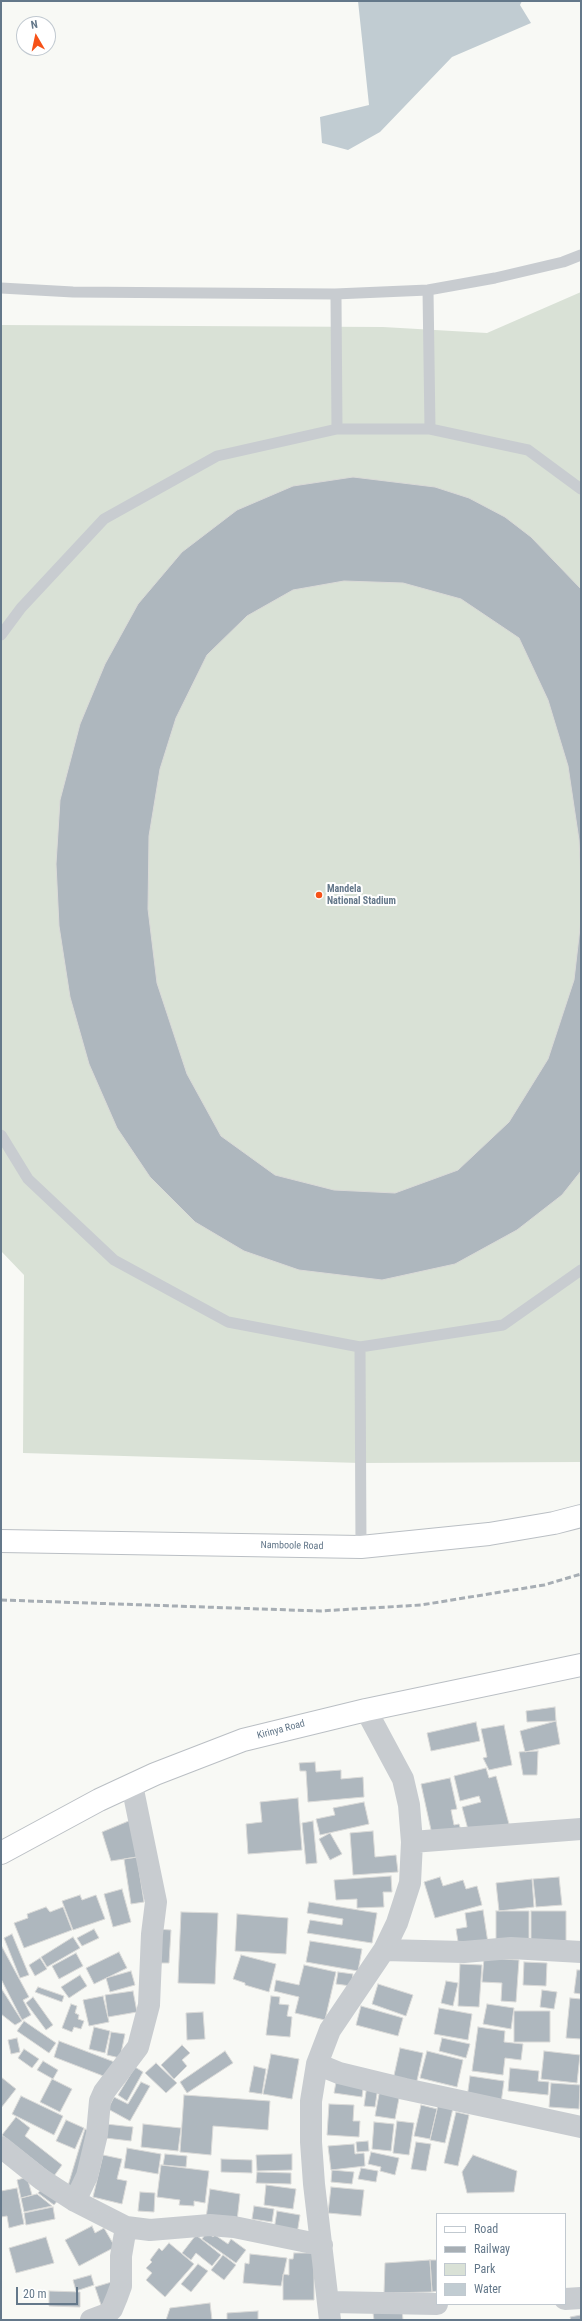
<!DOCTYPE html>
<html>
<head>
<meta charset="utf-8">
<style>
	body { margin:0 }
	#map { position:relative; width:582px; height:2321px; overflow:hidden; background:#f8f9f5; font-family:"Roboto Condensed",sans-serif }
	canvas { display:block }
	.frame { position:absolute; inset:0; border:2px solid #64788a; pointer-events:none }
	.legend { position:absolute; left:436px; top:2213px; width:130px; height:92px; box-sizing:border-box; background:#fff; border:1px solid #c1c9d0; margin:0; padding:5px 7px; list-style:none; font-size:12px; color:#64788a }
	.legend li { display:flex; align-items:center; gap:8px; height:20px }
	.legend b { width:20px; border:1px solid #c1c9d0 }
	.north { position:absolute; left:16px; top:16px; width:40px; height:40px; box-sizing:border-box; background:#fff; border:1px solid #c1c9d0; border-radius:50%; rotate:351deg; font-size:11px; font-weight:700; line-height:16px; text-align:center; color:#64788a }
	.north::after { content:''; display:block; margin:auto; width:14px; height:18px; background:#f65218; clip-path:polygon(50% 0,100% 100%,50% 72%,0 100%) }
	.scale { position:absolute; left:16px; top:2287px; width:62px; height:18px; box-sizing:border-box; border:2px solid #64788a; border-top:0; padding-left:5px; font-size:12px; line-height:14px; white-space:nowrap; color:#64788a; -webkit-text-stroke:3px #fff; paint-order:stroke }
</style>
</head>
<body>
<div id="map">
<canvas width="582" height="2321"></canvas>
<div class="frame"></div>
<ul class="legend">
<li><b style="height:5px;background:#fff"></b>Road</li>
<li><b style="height:5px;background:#a7aeb4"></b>Railway</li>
<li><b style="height:11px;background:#d9e1d6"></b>Park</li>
<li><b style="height:11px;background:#c1ccd2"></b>Water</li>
</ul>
<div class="north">N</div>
<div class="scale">20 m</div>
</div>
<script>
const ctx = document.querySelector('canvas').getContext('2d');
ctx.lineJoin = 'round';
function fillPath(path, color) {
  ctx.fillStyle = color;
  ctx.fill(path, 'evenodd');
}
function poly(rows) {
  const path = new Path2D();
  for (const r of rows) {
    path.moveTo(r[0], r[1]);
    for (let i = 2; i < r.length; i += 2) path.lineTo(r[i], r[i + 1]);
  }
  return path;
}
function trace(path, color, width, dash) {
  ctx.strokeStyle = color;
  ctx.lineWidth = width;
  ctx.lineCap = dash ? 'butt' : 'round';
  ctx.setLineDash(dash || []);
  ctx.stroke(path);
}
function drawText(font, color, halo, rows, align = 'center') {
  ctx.font = font + ' "Roboto Condensed",sans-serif';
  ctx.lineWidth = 4;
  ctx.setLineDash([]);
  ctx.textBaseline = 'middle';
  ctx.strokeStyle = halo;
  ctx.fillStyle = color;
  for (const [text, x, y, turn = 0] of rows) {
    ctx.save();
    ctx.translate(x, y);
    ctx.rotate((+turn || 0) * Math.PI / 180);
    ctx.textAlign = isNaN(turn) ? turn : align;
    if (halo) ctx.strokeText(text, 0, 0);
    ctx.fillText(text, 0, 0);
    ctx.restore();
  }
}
fillPath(poly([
	[581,292,581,1462,360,1463,23,1453,24,1275,1,1251,1,325,383,327,487,333]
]), '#d9e1d6');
fillPath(poly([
	[358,1,522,1,520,5,531,23,452,57,380,132,348,150,322,143,320,117,369,105]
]), '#c1ccd2');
const building = poly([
	[353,477,435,487,469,498,505,517,531,537,581,589,581,879,579,840,568,766,548,700,519,638,461,599,403,583,344,581,293,590,247,616,207,655,176,718,160,769,149,836,148,909,157,983,187,1074,221,1136,275,1175,334,1190,395,1193,458,1170,509,1122,548,1059,574,980,581,919,581,1171,562,1195,517,1230,455,1264,382,1280,299,1270,244,1251,195,1222,150,1177,117,1128,89,1064,70,997,59,926,56,864,60,800,80,724,105,664,138,604,182,552,237,510,293,486,353,477],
	[555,1707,556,1721,527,1722,526,1711,555,1707],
	[556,1721,560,1744,525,1752,520,1731,556,1721],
	[476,1722,480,1741,431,1751,427,1733,476,1722],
	[504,1725,512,1765,489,1770,483,1758,487,1757,481,1729,504,1725],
	[538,1751,537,1775,523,1775,519,1752,538,1751],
	[315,1762,316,1772,341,1770,341,1779,363,1777,364,1797,308,1802,306,1771,300,1771,299,1763,315,1762],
	[486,1768,489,1778,496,1776,509,1824,470,1837,462,1807,481,1802,479,1796,460,1801,454,1776,486,1768],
	[450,1778,457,1809,451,1810,454,1825,459,1824,462,1833,433,1839,421,1784,450,1778],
	[298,1798,302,1850,248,1854,246,1824,262,1822,260,1802,298,1798],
	[364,1802,369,1824,320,1835,316,1819,335,1815,333,1808,364,1802],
	[131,1820,137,1857,111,1861,102,1832,131,1820],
	[313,1821,317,1863,306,1864,302,1823,313,1821],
	[373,1831,375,1857,396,1855,398,1872,353,1875,350,1833,373,1831],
	[330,1833,342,1854,330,1860,319,1839,330,1833],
	[137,1857,144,1902,131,1904,124,1859,137,1857],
	[391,1876,392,1892,383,1892,384,1907,357,1908,357,1899,336,1900,334,1880,391,1876],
	[440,1877,443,1886,463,1880,466,1889,477,1886,482,1905,435,1918,424,1882,440,1877],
	[559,1877,562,1905,536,1907,533,1879,559,1877],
	[532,1879,534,1907,499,1911,496,1883,532,1879],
	[122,1889,131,1922,113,1927,104,1894,122,1889],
	[80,1895,82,1900,96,1895,105,1919,73,1930,62,1901,80,1895],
	[309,1902,377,1913,372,1943,307,1933,310,1920,342,1925,343,1919,307,1913,309,1902],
	[46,1907,50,1912,63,1907,72,1930,24,1948,14,1923,28,1918,27,1914,46,1907],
	[483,1910,488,1943,459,1948,456,1929,467,1927,465,1913,483,1910],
	[496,1911,529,1911,529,1944,496,1945,496,1911],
	[531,1911,566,1911,566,1946,531,1945,531,1911],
	[181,1912,218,1913,215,1984,178,1983,181,1912],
	[237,1914,288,1918,286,1954,235,1951,237,1914],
	[94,1929,99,1938,82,1946,77,1938,94,1929],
	[157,1929,171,1930,169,1963,155,1963,157,1929],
	[12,1934,29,1975,20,1978,4,1938,12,1934],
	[73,1937,80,1948,47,1967,41,1957,73,1937],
	[310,1941,362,1949,358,1971,306,1962,310,1941],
	[1,1945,29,1997,23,2000,31,2015,22,2020,1,1979,1,1945],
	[119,1952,127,1968,94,1984,86,1968,119,1952],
	[76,1953,83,1966,59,1979,52,1966,76,1953],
	[241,1955,276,1964,269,1992,245,1985,245,1983,233,1979,241,1955],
	[40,1958,47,1969,35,1976,29,1965,40,1958],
	[484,1958,519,1960,516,2002,501,2001,502,1983,482,1982,484,1958],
	[524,1962,547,1963,546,1986,523,1985,524,1962],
	[460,1964,482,1965,479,2007,458,2006,460,1964],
	[304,1965,336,1972,325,2020,295,2013,299,1997,274,1991,276,1980,299,1985,304,1965],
	[577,1970,581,1970,581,1994,574,1993,577,1970],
	[131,1971,135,1985,110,1992,106,1978,131,1971],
	[338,1972,353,1974,351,1986,336,1984,338,1972],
	[80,1975,87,1986,69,1998,61,1987,80,1975],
	[446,1981,458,1983,453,2006,441,2003,446,1981],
	[378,1984,413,1995,406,2016,372,2004,378,1984],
	[38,1987,64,1996,62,2002,35,1992,38,1987],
	[1,1988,22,2021,15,2025,1,2014,1,1988],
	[542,1990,557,1992,554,2009,540,2007,542,1990],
	[133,1991,137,2012,108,2017,105,1995,133,1991],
	[103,1996,109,2022,89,2026,83,2000,103,1996],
	[271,1996,280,1997,279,2004,289,2005,287,2016,292,2017,290,2037,266,2035,271,1996],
	[33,1997,53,2025,46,2030,26,2003,33,1997],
	[570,1998,581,1999,581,2039,566,2038,570,1998],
	[71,2004,77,2006,75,2013,79,2015,78,2019,84,2021,81,2029,74,2027,72,2032,62,2028,71,2004],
	[487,2004,514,2008,511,2029,483,2024,487,2004],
	[361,2006,403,2018,398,2036,356,2025,361,2006],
	[439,2008,472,2014,468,2040,434,2034,439,2008],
	[514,2011,550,2011,550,2042,514,2042,514,2011],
	[203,2012,205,2039,187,2040,186,2013,203,2012],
	[24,2021,56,2043,49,2053,17,2031,24,2021],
	[94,2027,110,2031,105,2053,89,2049,94,2027],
	[478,2027,505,2031,504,2042,523,2044,521,2060,505,2058,503,2075,472,2071,478,2027],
	[111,2032,125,2034,120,2058,107,2055,111,2032],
	[17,2038,20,2052,11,2054,8,2040,17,2038],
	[442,2038,470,2044,466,2058,439,2051,442,2038],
	[59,2041,117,2063,111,2079,54,2057,59,2041],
	[182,2045,190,2053,182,2060,187,2066,174,2079,161,2065,182,2045],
	[400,2048,423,2053,416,2085,393,2080,400,2048],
	[24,2049,39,2059,32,2068,18,2058,24,2049],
	[225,2051,233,2063,187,2093,180,2082,225,2051],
	[427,2051,463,2060,457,2087,420,2078,427,2051],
	[544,2051,580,2055,577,2083,541,2079,544,2051],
	[271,2054,299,2059,292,2099,263,2094,271,2054],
	[43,2061,58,2070,53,2079,37,2070,43,2061],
	[156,2063,177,2083,166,2093,145,2073,156,2063],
	[254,2066,266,2069,262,2094,249,2092,254,2066],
	[135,2067,143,2072,127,2101,118,2095,135,2067],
	[510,2068,539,2071,538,2081,549,2082,548,2095,508,2091,510,2068],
	[470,2076,504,2081,501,2103,467,2098,470,2076],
	[1,2077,16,2089,1,2108,1,2077],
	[337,2077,364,2081,362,2097,334,2093,337,2077],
	[52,2079,72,2089,60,2112,40,2102,52,2079],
	[141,2082,150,2086,130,2121,108,2109,114,2097,128,2104,141,2082],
	[551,2083,580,2085,579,2109,549,2107,551,2083],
	[367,2085,378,2087,375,2107,364,2106,367,2085],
	[380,2089,400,2093,395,2119,375,2116,380,2089],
	[184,2095,270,2101,268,2130,213,2126,211,2155,180,2152,184,2095],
	[21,2096,63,2116,54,2135,12,2114,21,2096],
	[329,2104,354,2105,353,2121,360,2121,359,2137,327,2135,329,2104],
	[421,2105,437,2109,430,2139,414,2136,421,2105],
	[438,2105,453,2108,445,2143,430,2140,438,2105],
	[456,2112,469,2115,458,2166,444,2163,456,2112],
	[16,2117,30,2128,25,2136,62,2165,54,2176,2,2135,16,2117],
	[66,2120,84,2128,75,2149,56,2141,66,2120],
	[397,2121,414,2123,409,2155,393,2153,397,2121],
	[374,2122,394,2124,391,2151,372,2149,374,2122],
	[106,2124,133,2127,131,2141,105,2138,106,2124],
	[143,2124,181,2128,178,2151,141,2147,143,2124],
	[85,2129,94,2134,77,2188,67,2189,85,2129],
	[368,2141,369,2151,357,2152,356,2142,368,2141],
	[416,2142,431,2144,426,2171,411,2169,416,2142],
	[354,2144,355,2154,364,2153,365,2166,331,2170,328,2146,354,2144],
	[127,2148,161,2154,158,2174,124,2168,127,2148],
	[371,2152,399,2158,395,2175,380,2171,381,2167,368,2164,371,2152],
	[165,2154,187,2156,186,2167,163,2165,165,2154],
	[292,2154,292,2170,257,2171,256,2155,292,2154],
	[103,2155,122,2159,117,2179,127,2181,122,2204,93,2197,103,2155],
	[473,2155,517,2171,514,2192,467,2193,462,2172,473,2155],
	[221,2159,252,2160,252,2173,221,2172,221,2159],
	[161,2165,209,2171,205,2203,194,2201,194,2206,179,2205,180,2200,157,2197,161,2165],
	[361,2168,378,2171,376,2182,358,2179,361,2168],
	[332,2170,354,2172,352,2184,331,2182,332,2170],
	[257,2172,291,2173,291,2184,256,2183,257,2172],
	[27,2177,32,2195,21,2198,17,2180,27,2177],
	[266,2185,296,2189,293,2209,264,2205,266,2185],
	[43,2187,59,2199,54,2205,38,2193,43,2187],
	[331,2187,364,2190,361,2216,328,2213,331,2187],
	[17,2188,24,2224,9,2228,7,2216,1,2217,1,2191,17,2188],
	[210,2189,240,2194,237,2221,206,2218,210,2189],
	[140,2192,155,2193,154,2212,138,2211,140,2192],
	[37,2194,52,2206,24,2212,21,2198,37,2194],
	[254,2206,274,2209,272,2222,252,2219,254,2206],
	[53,2207,55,2219,26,2225,24,2213,53,2207],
	[277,2211,300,2215,297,2234,274,2230,277,2211],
	[92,2226,95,2233,104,2228,115,2247,79,2266,65,2240,92,2226],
	[207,2232,213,2237,215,2235,228,2244,231,2239,246,2250,236,2263,202,2239,207,2232],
	[196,2235,221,2255,212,2266,196,2253,191,2260,182,2253,196,2235],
	[46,2237,54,2263,16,2273,9,2248,46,2237],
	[169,2243,194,2264,165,2297,146,2280,152,2273,146,2268,152,2262,150,2260,159,2248,162,2251,169,2243],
	[294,2253,314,2253,314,2300,283,2300,283,2274,289,2275,289,2259,293,2259,294,2253],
	[250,2254,287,2258,281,2286,243,2283,245,2263,249,2264,250,2254],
	[223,2255,236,2265,224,2280,211,2270,223,2255],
	[430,2260,432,2292,384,2293,385,2263,430,2260],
	[430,2260,437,2260,437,2291,432,2292,430,2260],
	[198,2264,208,2271,191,2292,181,2284,198,2264],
	[91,2275,94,2285,76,2291,73,2280,91,2275],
	[115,2281,103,2311,95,2287,115,2281],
	[49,2291,80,2292,80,2307,49,2306,49,2291],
	[210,2303,212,2320,166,2320,170,2308,210,2303],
	[402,2309,403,2320,374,2320,373,2313,402,2309],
	[258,2311,258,2320,227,2320,227,2313,258,2311],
	[581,2315,581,2320,571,2320,570,2317,581,2315]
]);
fillPath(building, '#aeb7be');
trace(building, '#dadad8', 1);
const secondary = poly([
	[1,1541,361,1547,489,1534,554,1523,581,1516],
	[1,1853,99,1800,155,1774,243,1740,366,1710,581,1665]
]);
trace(secondary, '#babfc4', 24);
trace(poly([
	[1,288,73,292,335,294,428,290,495,278,563,262,581,255],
	[428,290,430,429,528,450,581,489],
	[337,429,430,429],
	[1,635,21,608,104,519,217,456,337,429,336,298],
	[1,1135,28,1179,114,1260,228,1322,360,1347,503,1325,581,1270],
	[360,1347,361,1547]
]), '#c8ccd0', 11);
trace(poly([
	[412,1842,581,1829],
	[384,1950,464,1952,511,1948,581,1952],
	[317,2064,339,2073,405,2089,581,2127],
	[1,2147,41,2179,75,2201,126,2227,150,2230,210,2225,234,2227,322,2245],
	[75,2201,87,2176,97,2134,100,2101,104,2092,138,2047,149,2005,152,1934,156,1902,132,1785],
	[565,2299,581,2298],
	[329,2302,437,2304],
	[91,2320,107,2314,112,2309,117,2297,121,2286,121,2256,126,2227],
	[330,2320,314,2184,311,2142,311,2101,317,2064,330,2030,384,1950,397,1923,410,1883,412,1842,409,1805,403,1779,366,1710]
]), '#c8ccd0', 22);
trace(secondary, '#fff', 22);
trace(poly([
	[1,1600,320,1611,421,1605,544,1585,581,1574]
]), '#a7aeb4', 3, [6, 3]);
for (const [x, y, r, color] of [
	[319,895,4,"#f65218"]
]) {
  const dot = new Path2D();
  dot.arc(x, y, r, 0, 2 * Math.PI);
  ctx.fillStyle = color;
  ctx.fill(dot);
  trace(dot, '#fff', 1.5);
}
drawText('bold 10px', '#64788a', '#fff', [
	["Mandela",327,889],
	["National Stadium",327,901]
], 'left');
drawText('10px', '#64788a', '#fff', [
	["Namboole Road",292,1546,1],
	["Kirinya Road",281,1730,-15]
]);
</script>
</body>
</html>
